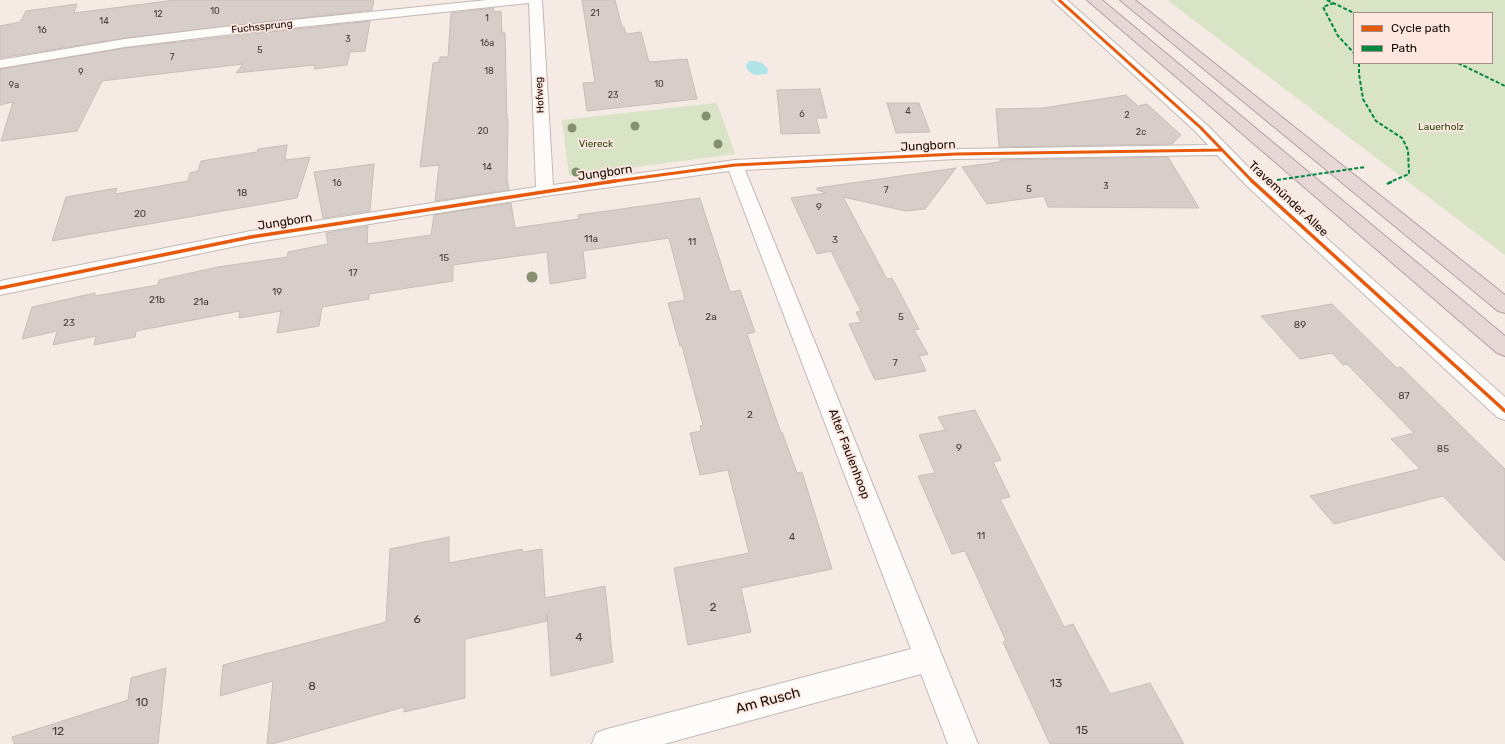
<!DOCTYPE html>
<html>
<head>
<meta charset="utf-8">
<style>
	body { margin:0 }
	#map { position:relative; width:1505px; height:744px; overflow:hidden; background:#f6eae5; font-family:Rubik,sans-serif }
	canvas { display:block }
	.legend { position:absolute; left:1353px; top:12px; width:140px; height:52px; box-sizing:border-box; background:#fde7de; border:1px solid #a08f88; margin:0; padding:5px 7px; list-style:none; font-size:12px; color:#140c08 }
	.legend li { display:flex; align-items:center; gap:8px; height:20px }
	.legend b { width:20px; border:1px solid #a08f88 }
</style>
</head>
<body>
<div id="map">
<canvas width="1505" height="744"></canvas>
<ul class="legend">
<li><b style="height:5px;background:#e8590c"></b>Cycle path</li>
<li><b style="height:5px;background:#00873e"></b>Path</li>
</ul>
</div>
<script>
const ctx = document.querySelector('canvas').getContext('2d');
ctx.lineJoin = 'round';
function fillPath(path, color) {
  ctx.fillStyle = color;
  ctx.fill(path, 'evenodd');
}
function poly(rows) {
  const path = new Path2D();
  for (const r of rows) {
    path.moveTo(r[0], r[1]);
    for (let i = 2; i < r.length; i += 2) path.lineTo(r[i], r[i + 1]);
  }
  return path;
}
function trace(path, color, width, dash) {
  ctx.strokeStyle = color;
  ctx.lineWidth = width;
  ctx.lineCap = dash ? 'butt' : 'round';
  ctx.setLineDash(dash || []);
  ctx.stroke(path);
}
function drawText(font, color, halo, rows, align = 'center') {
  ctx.font = font + ' Rubik,sans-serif';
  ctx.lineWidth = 3.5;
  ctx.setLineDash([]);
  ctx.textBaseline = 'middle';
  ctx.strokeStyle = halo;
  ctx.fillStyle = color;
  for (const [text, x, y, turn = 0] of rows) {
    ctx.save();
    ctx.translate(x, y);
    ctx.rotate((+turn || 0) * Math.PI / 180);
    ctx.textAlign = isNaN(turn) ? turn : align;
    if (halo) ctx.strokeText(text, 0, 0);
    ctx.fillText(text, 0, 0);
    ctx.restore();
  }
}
fillPath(poly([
	[1167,0,1505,0,1505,255],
	[1354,13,1492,13,1492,63,1354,63],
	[717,103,735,154,569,176,562,120]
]), '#d9e4c6');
fillPath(poly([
	[749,61,756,61,762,63,768,69,767,74,755,75,751,73,747,69,746,65]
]), '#b1e4e8');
const building = poly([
	[175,0,374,0,372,10,125,38,0,58,0,26,20,22,26,11,77,4,74,13,175,0],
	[582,0,615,0,622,27,624,27,626,34,641,32,649,62,687,59,697,99,587,111,583,83,595,82,582,0],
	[493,8,494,12,501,11,502,33,505,33,507,119,508,119,507,179,509,190,435,201,439,165,420,167,433,63,439,62,440,57,448,57,451,13,493,8],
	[370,21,365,51,350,52,347,65,314,69,315,65,236,73,243,64,102,81,77,131,1,141,13,102,0,105,0,69,125,48,370,21],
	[820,89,827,118,816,118,820,133,781,134,777,90,820,89],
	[1126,95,1138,106,1147,104,1181,135,1172,144,999,147,996,109,1043,108,1126,95],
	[887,103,919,103,930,132,896,133,887,103],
	[287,145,285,160,310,157,297,198,52,241,66,197,117,188,115,194,188,181,190,173,198,171,201,161,257,152,258,149,287,145],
	[1168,157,1199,208,1048,207,1044,196,987,204,962,167,1000,162,1000,160,1168,157],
	[374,164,370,211,323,218,314,172,374,164],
	[956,168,925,209,906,211,843,197,887,279,892,278,919,329,914,330,928,354,919,356,926,371,875,380,849,324,861,322,856,312,861,311,831,251,817,254,791,198,826,193,817,190,817,188,956,168],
	[700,198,730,292,740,290,755,332,747,334,781,433,782,432,797,473,802,472,832,569,741,588,751,632,688,645,674,568,749,553,728,470,700,475,690,433,701,431,700,426,703,425,682,346,680,346,668,303,685,300,669,238,583,251,586,278,550,284,547,252,453,265,453,281,369,294,369,299,322,307,319,326,277,333,281,311,239,318,240,311,136,331,135,337,94,345,96,336,53,345,57,331,22,339,32,307,95,293,95,296,158,285,159,280,218,267,287,257,288,252,328,244,326,233,368,226,367,244,431,235,434,215,511,203,515,228,579,219,578,215,700,198],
	[1332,304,1397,368,1401,367,1505,469,1505,561,1443,496,1334,524,1310,496,1420,469,1391,439,1414,433,1347,364,1343,365,1332,353,1300,359,1261,316,1332,304],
	[975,410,1001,460,993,462,1010,497,1000,499,1064,627,1073,624,1110,694,1150,683,1184,744,1050,744,1003,642,1006,641,965,551,952,554,918,476,935,473,919,435,945,430,938,417,975,410],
	[449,537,449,563,522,549,523,552,542,549,545,598,605,586,613,662,551,676,547,614,547,621,465,639,465,698,404,712,404,707,272,744,267,744,273,681,220,696,223,665,386,622,390,549,449,537],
	[166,668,158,744,14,744,12,737,128,700,131,678,166,668]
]);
fillPath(building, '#d7cdc9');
trace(building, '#c8bdb9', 1);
const street = poly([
	[487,0,542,0,553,185,735,160,956,149,1208,145,1195,131,1052,0,1067,0,1207,125,1260,179,1505,397,1505,420,1497,417,1248,187,1217,155,956,159,745,170,978,744,948,744,921,674,664,744,592,744,596,733,607,729,911,649,729,171,545,196,251,243,0,295,0,281,251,231,536,187,529,3,224,35,125,47,0,68,0,60,125,39,224,27,487,0]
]);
const highway = poly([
	[1087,0,1102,0,1505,336,1505,356,1497,353,1087,0],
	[1120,0,1135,0,1505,295,1505,313,1498,311,1120,0]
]);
trace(street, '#c2b8b4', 2);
trace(highway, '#b3a09e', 2);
fillPath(street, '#fefcfb');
fillPath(highway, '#e6d7d6');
trace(poly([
	[1327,0,1354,13],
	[1334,3,1323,7,1338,36,1354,53],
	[1359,63,1359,74,1363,99,1376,121,1402,138,1408,150,1409,174,1390,182],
	[1458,63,1505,86],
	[1277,180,1365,167]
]), '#00873e', 2, [4, 2]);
trace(poly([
	[1387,184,1393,181]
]), '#00873e', 2.5, [5.5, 2.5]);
trace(poly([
	[1059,0,1201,128,1253,182],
	[608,182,735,165,956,154,1221,150]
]), '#e8590c', 3);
trace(poly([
	[1252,181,1505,411],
	[0,288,251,237,615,181]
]), '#e8590c', 3.5);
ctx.fillStyle = '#869070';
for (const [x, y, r] of [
	[706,116,4.5],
	[635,126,4.5],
	[572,128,4.5],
	[718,144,4.5],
	[576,172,4.5],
	[532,277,5.5]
]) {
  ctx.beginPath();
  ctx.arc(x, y, r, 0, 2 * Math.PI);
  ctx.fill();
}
drawText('9px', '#453c38', null, [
	["10",215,11],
	["21",595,13],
	["12",158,14],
	["1",487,18],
	["14",104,21],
	["16",42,30],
	["3",348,39],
	["16a",487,43],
	["5",260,50],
	["7",172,57],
	["18",489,71],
	["9",81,72],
	["10",659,84],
	["9a",14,85],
	["23",613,95],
	["4",908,111],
	["6",802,114],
	["2",1127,115],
	["20",483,131],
	["2c",1141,132],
	["14",487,167],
	["16",337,183],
	["3",1106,186]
]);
drawText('10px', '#140c08', '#fde7de', [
	["Fuchssprung",262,27,-6],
	["Hofweg",540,95,-93]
]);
drawText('10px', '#2a4610', '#fde7de', [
	["Lauerholz",1441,127],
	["Viereck",596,144]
]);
drawText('10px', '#453c38', null, [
	["5",1029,189],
	["7",886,190],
	["18",242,193],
	["9",819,207],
	["20",140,214],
	["11a",591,239],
	["3",835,240],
	["11",692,242],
	["15",444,258],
	["17",353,273],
	["19",277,292],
	["21b",157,300],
	["21a",201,302],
	["2a",711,317],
	["5",901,317],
	["23",69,323],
	["89",1300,325],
	["7",895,363],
	["87",1404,396],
	["2",750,415],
	["9",959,448],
	["85",1443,449],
	["11",981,536],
	["4",792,537]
]);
drawText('12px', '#140c08', '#fde7de', [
	["Jungborn",928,146,-3],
	["Jungborn",605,173,-8],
	["Travemünder Allee",1288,199,43],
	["Jungborn",285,222,-9],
	["Alter Faulenhoop",849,454,69]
]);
drawText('12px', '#453c38', null, [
	["2",713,608],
	["6",417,620],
	["4",579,638],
	["13",1056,684],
	["8",312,687],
	["10",142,703],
	["15",1082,731],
	["12",58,732]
]);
drawText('14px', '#140c08', '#fde7de', [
	["Am Rusch",768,701,-15]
]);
</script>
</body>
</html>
